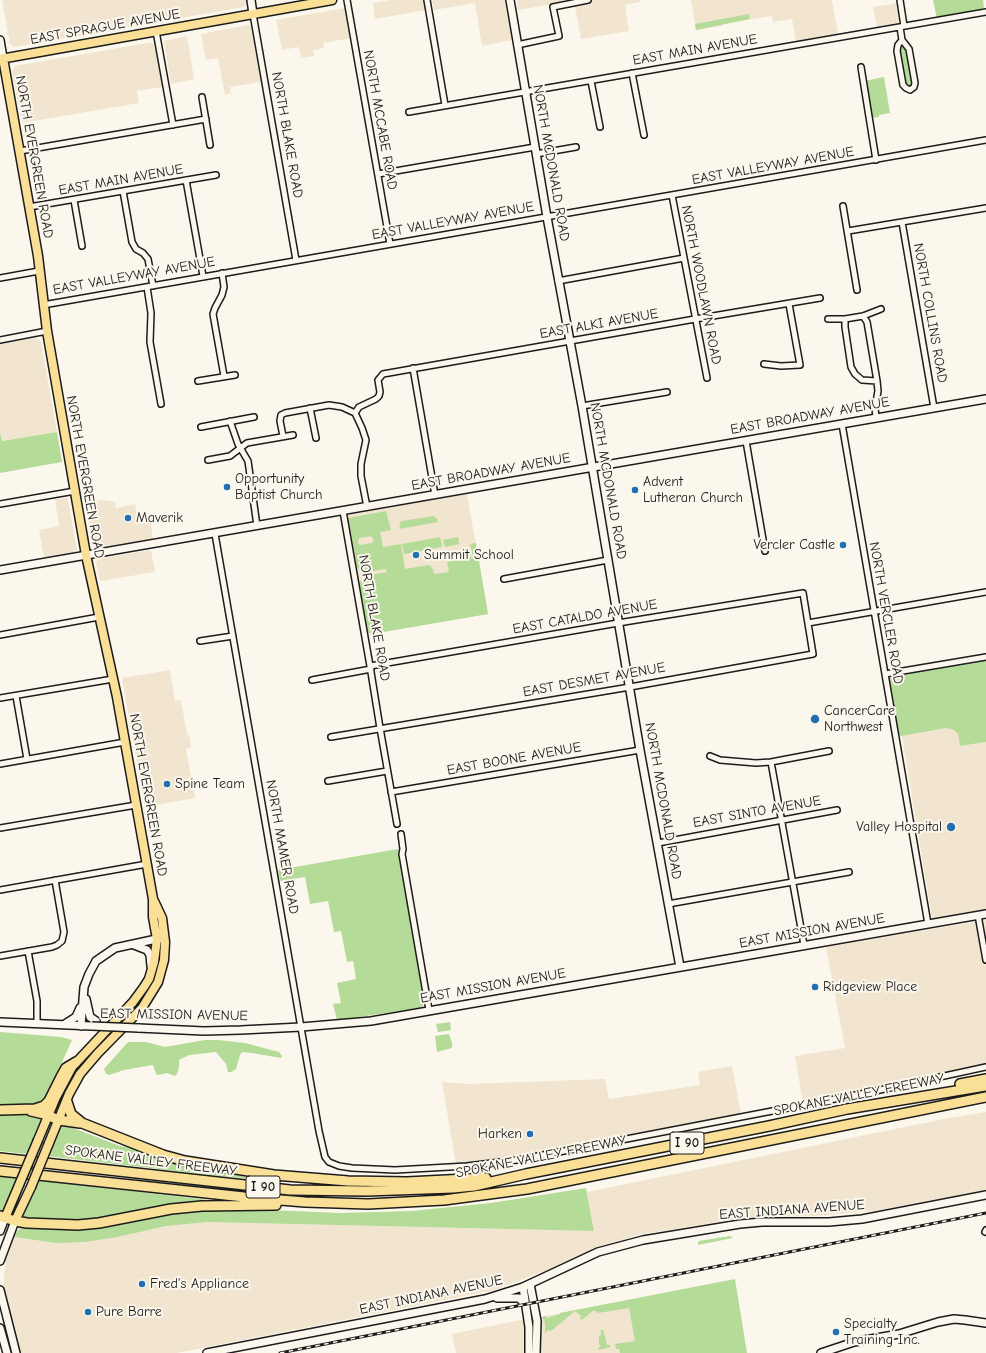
<!DOCTYPE html>
<html>
<head>
<meta charset="utf-8">
<style>
	body { margin:0 }
	canvas { display:block; background:#fbf7ec }
</style>
</head>
<body>
<canvas width="986" height="1353"></canvas>
<script>
const ctx = document.querySelector('canvas').getContext('2d');
ctx.lineJoin = 'round';
function fillPath(path, color) {
  ctx.fillStyle = color;
  ctx.fill(path, 'evenodd');
}
function poly(rows) {
  const path = new Path2D();
  for (const r of rows) {
    path.moveTo(r[0], r[1]);
    for (let i = 2; i < r.length; i += 2) path.lineTo(r[i], r[i + 1]);
  }
  return path;
}
function trace(path, color, width, dash) {
  ctx.strokeStyle = color;
  ctx.lineWidth = width;
  ctx.lineCap = dash ? 'butt' : 'round';
  ctx.setLineDash(dash || []);
  ctx.stroke(path);
}
function drawText(font, color, halo, rows, align = 'center') {
  ctx.font = font + ' "Comic Neue",sans-serif';
  ctx.lineWidth = 4;
  ctx.setLineDash([]);
  ctx.textBaseline = 'middle';
  ctx.strokeStyle = halo;
  ctx.fillStyle = color;
  for (const [text, x, y, turn = 0] of rows) {
    ctx.save();
    ctx.translate(x, y);
    ctx.rotate((+turn || 0) * Math.PI / 180);
    ctx.textAlign = isNaN(turn) ? turn : align;
    if (halo) ctx.strokeText(text, 0, 0);
    ctx.fillText(text, 0, 0);
    ctx.restore();
  }
}
fillPath(poly([
	[2,0,246,0,247,2,244,7,14,47,10,44],
	[391,0,424,0,426,10,375,19,373,3],
	[432,0,505,0,512,40,482,46,475,3,434,10],
	[517,0,578,0,518,10],
	[586,0,640,0,640,2,625,5,629,31,581,39,575,6,586,3],
	[691,0,832,0,838,34,812,38,810,40,796,43,792,19,773,22,772,16,722,24,722,26,696,30],
	[898,3,901,22,877,27,873,7],
	[345,8,346,10,352,38,323,43,324,48,313,50,314,56,301,58,299,47,282,50,276,20],
	[248,25,250,26,251,28,261,82,230,87,231,93,225,95,218,58,206,60,201,34],
	[187,36,194,79,171,84,164,41],
	[153,42,155,44,163,87,137,91,139,103,22,123,12,72,15,66],
	[36,338,41,341,57,432,1,441,0,433,0,344],
	[467,494,488,614,368,634,347,515],
	[67,498,68,500,77,549,76,551,74,553,44,558,39,530,59,526,55,499],
	[102,500,115,502,116,508,135,504,138,522,150,520,153,539,98,549,94,548,86,503],
	[151,550,155,572,100,581,96,563,98,559],
	[170,670,175,701,181,700,187,735,189,735,191,748,186,749,195,798,145,807,122,678],
	[946,728,954,730,958,734,960,746,986,742,986,909,932,918,902,736],
	[986,920,986,1065,803,1103,795,1056,845,1048,826,947],
	[732,1066,741,1114,519,1157,456,1165,442,1082,467,1084,605,1079,609,1099,700,1085,698,1072],
	[986,1112,986,1190,875,1211,814,1216,744,1218,637,1235,597,1247,549,1269,495,1290,177,1353,20,1353,4,1287,4,1275,6,1261,14,1237,56,1243,180,1224,207,1222,594,1231,587,1192,944,1119],
	[624,1301,629,1308,636,1341,627,1353,541,1353,540,1317],
	[526,1319,527,1337,525,1353,456,1353,452,1334]
]), '#f2e5d0');
fillPath(poly([
	[933,0,983,0,984,7,981,10,973,13,937,19],
	[749,14,750,19,696,30,695,24],
	[903,46,906,47,907,49,913,82,910,86,907,85,906,83,900,50],
	[884,77,890,113,879,115,879,117,872,118,865,81],
	[57,432,62,462,0,473,0,433,2,441],
	[386,511,391,530,380,532,383,547,401,544,405,569,429,565,433,569,434,574,449,572,447,562,473,557,470,544,476,543,488,614,372,634,368,632,359,583,365,576,387,572,386,569,364,572,357,568,348,518],
	[371,536,374,540,372,543,360,545,358,543,359,538],
	[434,516,435,518,437,518,438,522,399,529,401,521],
	[440,537,442,547,404,554,402,544],
	[458,537,459,544,445,547,443,540],
	[986,660,986,742,960,746,958,734,954,730,946,728,902,736,899,735,889,681,890,678,893,676],
	[398,849,424,1004,421,1008,337,1020,333,1004,341,1003,337,983,356,979,353,961,347,962,341,931,334,932,328,901,310,904,305,877,280,881,278,870],
	[450,1022,451,1030,438,1032,436,1024],
	[0,1032,61,1037,72,1040,44,1102,36,1105,0,1106],
	[449,1034,452,1043,452,1048,437,1052,435,1036],
	[205,1040,218,1040,245,1043,279,1052,282,1056,281,1058,252,1053,242,1052,240,1055,236,1069,231,1072,228,1072,226,1064,216,1052,189,1055,179,1060,179,1067,177,1074,175,1076,167,1073,158,1075,156,1074,153,1065,124,1070,109,1075,106,1074,104,1069,128,1042,146,1042,165,1047],
	[14,1112,43,1115,26,1154,0,1151,0,1113],
	[60,1123,120,1146,129,1147,168,1160,284,1179,284,1182,219,1176,47,1156],
	[0,1176,16,1178,2,1213,0,1212],
	[37,1180,209,1200,209,1202,86,1222,20,1217],
	[586,1188,594,1231,207,1222,166,1226,117,1237,85,1242,56,1243,14,1237,17,1231,22,1227,62,1230,92,1228,160,1215,191,1210,244,1209,341,1213,412,1211,491,1203],
	[730,1236,733,1238,698,1245,698,1243,699,1241],
	[735,1279,747,1353,620,1353,619,1349,616,1349,615,1344,635,1341,629,1308,598,1313,594,1310,582,1320,580,1318,581,1316,575,1311,551,1331,548,1330,545,1334,545,1322,542,1317,546,1316,547,1318,560,1314,560,1313],
	[603,1329,607,1345,610,1345,610,1347,599,1350,598,1348,601,1346,599,1344,599,1336,602,1334,600,1331]
]), '#b4db97');
const street = poly([
	[347,0,390,244],
	[427,0,445,105],
	[900,0,904,26],
	[253,14,296,260],
	[900,27,902,40,909,49,915,83,914,87,910,90,906,88,903,85,897,51,898,45,902,40],
	[156,31,173,125],
	[517,45,559,36,553,7,588,0],
	[861,67,876,160],
	[632,73,644,135],
	[591,81,600,127],
	[202,97,210,145],
	[409,112,986,12],
	[20,151,206,119],
	[536,154,576,147],
	[378,174,535,147],
	[186,180,203,276],
	[123,191,132,242,136,249,143,253,148,259,153,286],
	[672,195,707,378],
	[74,200,82,246],
	[843,206,857,290],
	[29,207,216,175],
	[902,222,934,408],
	[848,231,986,208],
	[222,273,224,287,222,295,215,308,213,314,224,376],
	[0,278,39,271],
	[558,281,684,258],
	[147,287,151,313,150,342,161,404],
	[43,305,986,140],
	[863,316,867,322,877,381,878,391,875,408,876,418],
	[828,319,845,319,863,316,881,309],
	[845,319,845,327,851,367,855,374,862,380,877,381],
	[0,340,47,331],
	[764,364,781,366,800,365,789,304],
	[413,368,435,495],
	[198,381,235,375],
	[582,406,667,392],
	[310,408,316,438],
	[355,413,359,407,376,399,379,396,380,392,378,380,383,374,695,319,820,298],
	[230,421,238,444,248,461,257,526],
	[842,424,928,924],
	[201,427,254,417],
	[283,436,280,421,281,415,285,413,329,405,342,407,355,413,362,428,366,440,361,464,361,476,367,507],
	[746,441,765,551],
	[208,460,230,456,247,443,293,435],
	[0,504,75,491],
	[343,511,370,666,380,728,397,824],
	[215,534,319,1131,325,1157,329,1162,339,1166,352,1168,395,1170,467,1166,517,1160,866,1093,986,1067],
	[504,579,608,560],
	[808,623,986,592],
	[0,635,99,617],
	[200,641,233,636],
	[885,674,986,657],
	[312,680,371,669],
	[16,696,27,759],
	[0,698,113,679],
	[331,737,630,687,813,654,803,593,618,623,370,666],
	[710,756,720,760,756,763,771,762,829,751],
	[771,762,804,945],
	[0,764,125,742],
	[328,781,387,771],
	[391,792,640,750],
	[0,828,136,805],
	[401,834,403,849,402,854,429,1010],
	[658,843,837,810],
	[0,890,147,864],
	[668,904,849,872],
	[978,915,986,960],
	[28,951,37,1001,37,1024],
	[0,956,52,947,57,945,62,941,64,932,55,880],
	[985,1232,986,1230]
]);
const secondary = poly([
	[251,0,253,14],
	[510,0,547,217,582,406,640,750,680,967],
	[0,40,3,58],
	[0,570,986,399],
	[134,945,147,950,150,955,151,966],
	[86,999,90,1017,96,1021],
	[0,1022,92,1026],
	[65,1024,76,1017,80,1008],
	[81,1026,84,987,89,974,96,961,115,948,161,938],
	[138,1028,204,1031,241,1030,301,1027,371,1021,986,914],
	[0,1231,5,1218],
	[0,1261,15,1221],
	[530,1284,537,1321,536,1353],
	[523,1287,529,1327,529,1353],
	[0,1290,16,1353],
	[497,1298,519,1298,526,1305],
	[0,1328,7,1353],
	[207,1353,485,1299,523,1287,598,1252,643,1240,740,1224,762,1222,829,1222,862,1219,986,1195],
	[821,1353,854,1342,899,1334,938,1322,954,1319,965,1320,986,1323]
]);
const primary = poly([
	[3,58,38,256,47,331,86,555,117,697,125,742,153,899,153,917,157,939,154,962,149,979,144,987,133,1002,72,1067,56,1097,38,1140],
	[0,59,332,0],
	[49,1143,69,1094,80,1074,98,1053,142,1008,158,982,164,960,165,942,162,918,154,901],
	[5,1218,19,1185],
	[15,1221,31,1187]
]);
const highway = poly([
	[960,1084,986,1079],
	[67,1102,71,1114,82,1123,163,1155,185,1161,274,1175,348,1181,407,1182,486,1178],
	[0,1110,35,1109,44,1106,49,1101,61,1077,66,1068,76,1062],
	[31,1111,44,1114,59,1120,80,1123],
	[0,1158,290,1190,367,1191,453,1188,474,1186,526,1174,769,1126,847,1109,986,1086],
	[0,1171,244,1197,305,1202,368,1204,444,1200,527,1189,986,1097],
	[0,1216,15,1221,27,1223,78,1225,99,1223,171,1209,202,1206,276,1205]
]);
trace(street, '#1c1c1c', 8);
trace(secondary, '#1c1c1c', 10);
trace(primary, '#1c1c1c', 11);
trace(highway, '#1c1c1c', 12);
trace(street, '#fbf7ec', 5);
trace(secondary, '#fbf7ec', 7);
trace(primary, '#fadf96', 8);
trace(highway, '#fadf96', 9);
const rail = poly([
	[280,1353,986,1213]
]);
trace(rail, '#1c1c1c', 3);
trace(rail, '#fbf7ec', 1.5, [4.5]);
const secondaryBridge = poly([
	[92,1026,138,1028]
]);
const primaryBridge = poly([
	[19,1185,38,1140],
	[31,1187,49,1143]
]);
trace(secondaryBridge, '#1c1c1c', 10, []);
trace(primaryBridge, '#1c1c1c', 11, []);
trace(secondaryBridge, '#fbf7ec', 7);
trace(primaryBridge, '#fadf96', 8);
for (const [x, y, r, color] of [
	[227,487,4,"#1f6fb2"],
	[635,490,4,"#1f6fb2"],
	[128,518,4,"#1f6fb2"],
	[843,545,4,"#1f6fb2"],
	[416,555,4,"#1f6fb2"],
	[815,719,5,"#1f6fb2"],
	[167,784,4,"#1f6fb2"],
	[951,827,5,"#1f6fb2"],
	[815,987,4,"#1f6fb2"],
	[530,1134,4,"#1f6fb2"],
	[142,1284,4,"#1f6fb2"],
	[88,1312,4,"#1f6fb2"],
	[836,1332,4,"#1f6fb2"]
]) {
  const dot = new Path2D();
  dot.arc(x, y, r, 0, 2 * Math.PI);
  ctx.fillStyle = color;
  ctx.fill(dot);
  trace(dot, '#fbf7ec', 1.5);
}
for (const [x, y, w] of [
	[687,1143,34],
	[263,1187,34]
]) {
  const box = new Path2D();
  box.roundRect(x - w / 2, y - 11, w, 22, 3);
  ctx.fillStyle = '#fbf7ec';
  ctx.fill(box);
  trace(box, '#1c1c1c', 1);
}
drawText('bold 13px', '#1c1c1c', null, [
	["I 90",687,1143],
	["I 90",263,1187]
]);
drawText('14px', '#1c1c1c', '#fbf7ec', [
	["EAST SPRAGUE AVENUE",105,27,-10],
	["EAST MAIN AVENUE",695,50,-10],
	["NORTH MCCABE ROAD",380,120,80],
	["NORTH BLAKE ROAD",287,135,80],
	["NORTH EVERGREEN ROAD",34,157,80],
	["NORTH MCDONALD ROAD",551,163,80],
	["EAST VALLEYWAY AVENUE",773,166,-10],
	["EAST MAIN AVENUE",121,180,-10],
	["EAST VALLEYWAY AVENUE",453,221,-10],
	["EAST VALLEYWAY AVENUE",134,276,-10],
	["NORTH WOODLAWN ROAD",701,285,79],
	["NORTH COLLINS ROAD",930,313,80],
	["EAST ALKI AVENUE",599,324,-10],
	["EAST BROADWAY AVENUE",810,416,-10],
	["EAST BROADWAY AVENUE",491,472,-10],
	["NORTH EVERGREEN ROAD",85,477,80],
	["NORTH MCDONALD ROAD",608,481,80],
	["NORTH VERCLER ROAD",886,613,80],
	["EAST CATALDO AVENUE",585,617,-10],
	["NORTH BLAKE ROAD",374,618,80],
	["EAST DESMET AVENUE",594,680,-10],
	["EAST BOONE AVENUE",514,759,-10],
	["NORTH EVERGREEN ROAD",148,795,80],
	["NORTH MCDONALD ROAD",663,801,80],
	["EAST SINTO AVENUE",757,812,-10],
	["NORTH MAMER ROAD",282,847,80],
	["EAST MISSION AVENUE",812,931,-10],
	["EAST MISSION AVENUE",493,986,-10],
	["EAST MISSION AVENUE",174,1015,1],
	["SPOKANE VALLEY FREEWAY",859,1095,-11],
	["SPOKANE VALLEY FREEWAY",541,1157,-11],
	["SPOKANE VALLEY FREEWAY",151,1161,7],
	["EAST INDIANA AVENUE",792,1210,-4],
	["EAST INDIANA AVENUE",431,1295,-12]
]);
drawText('14px', '#1c1c1c', '#fbf7ec', [
	["Opportunity",235,479],
	["Baptist Church",235,495],
	["Advent",643,482],
	["Lutheran Church",643,498],
	["Maverik",136,518],
	["Vercler Castle",835,545,"right"],
	["Summit School",424,555],
	["CancerCare",824,711],
	["Northwest",824,727],
	["Spine Team",175,784],
	["Valley Hospital",942,827,"right"],
	["Ridgeview Place",823,987],
	["Harken",522,1134,"right"],
	["Fred's Appliance",150,1284],
	["Pure Barre",96,1312],
	["Specialty",844,1324],
	["Training Inc.",844,1340]
], 'left');
</script>
</body>
</html>
